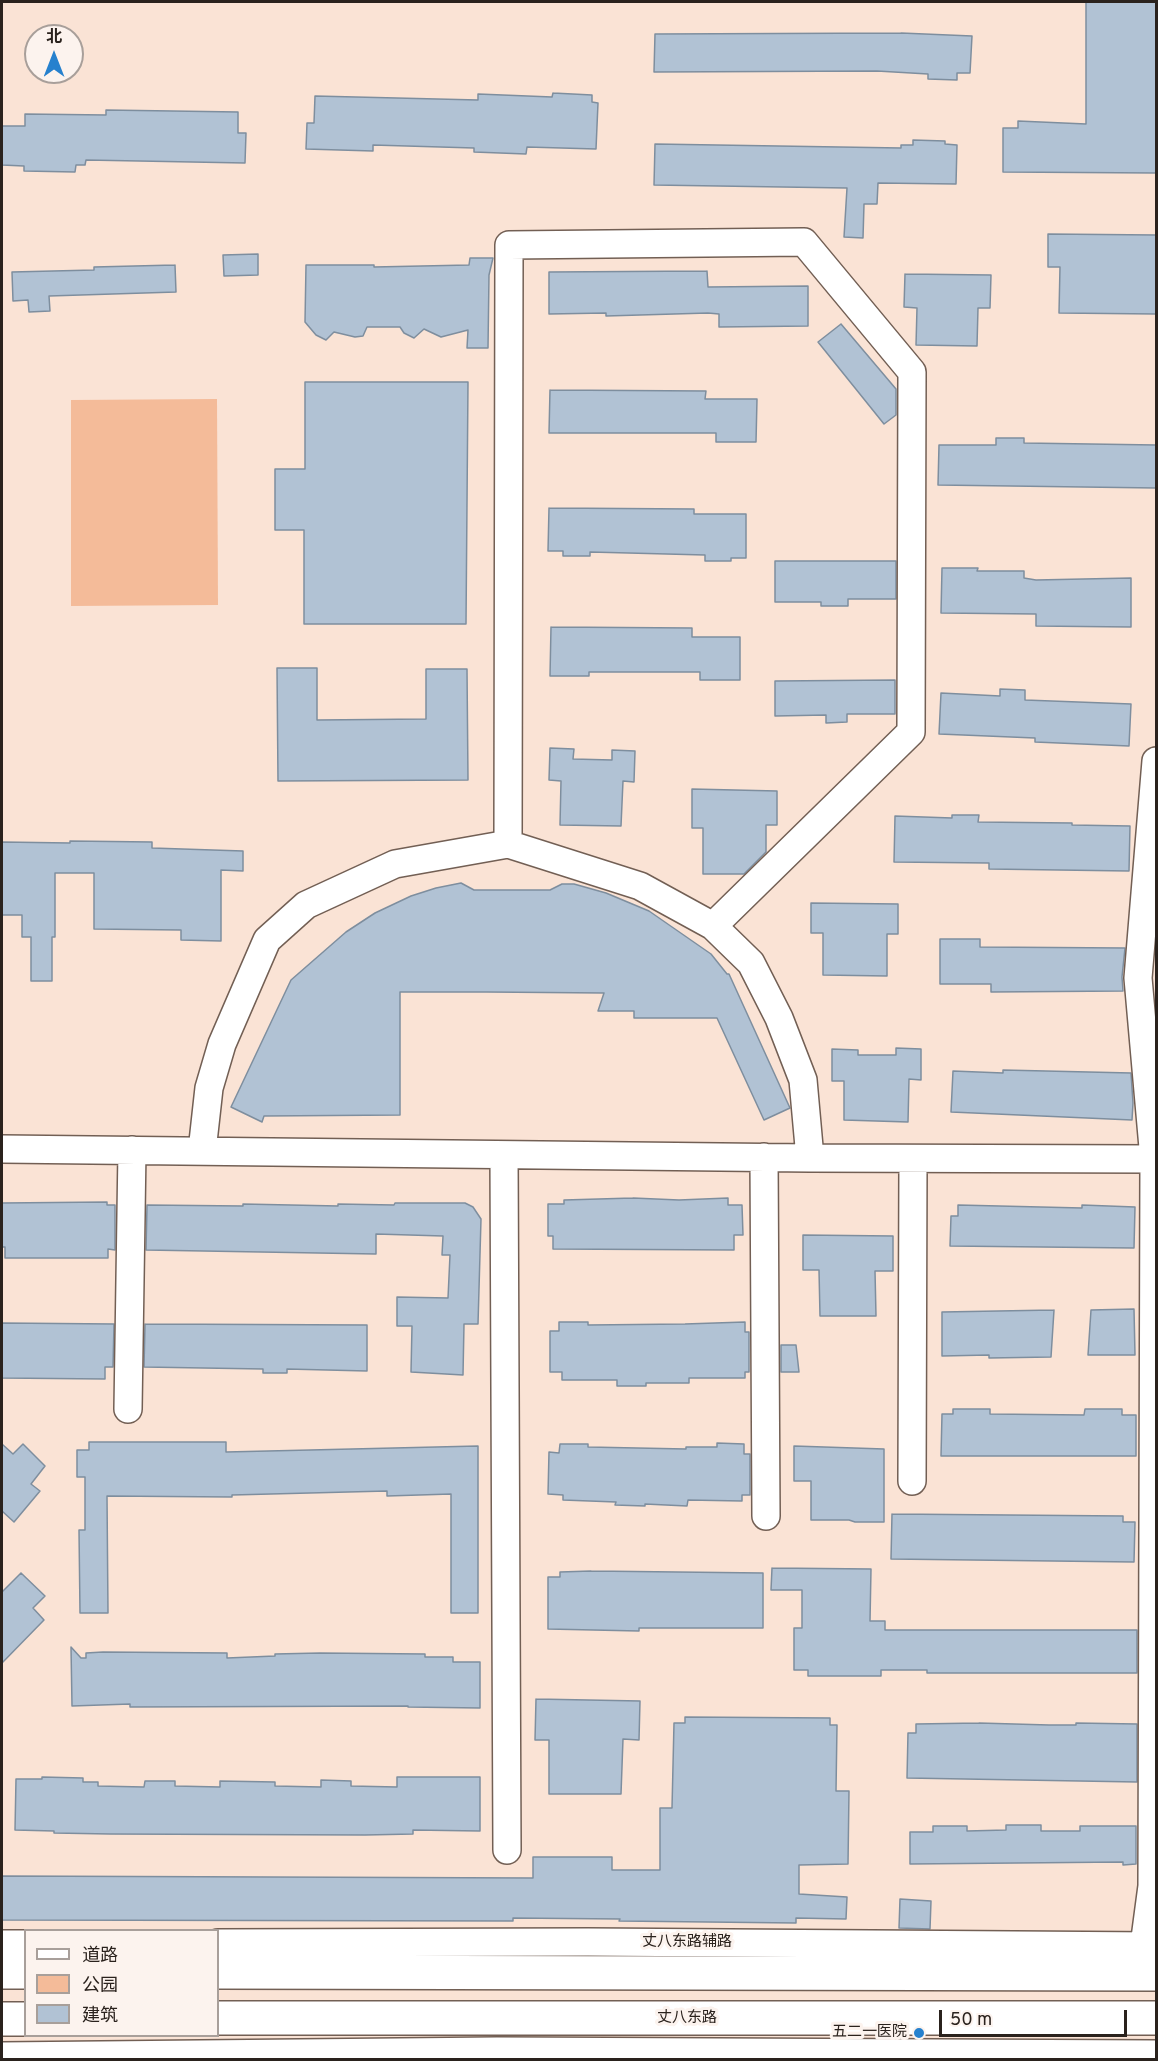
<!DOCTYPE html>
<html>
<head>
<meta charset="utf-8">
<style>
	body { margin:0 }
	#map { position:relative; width:1158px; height:2061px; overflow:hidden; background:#fae3d5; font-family:Overpass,"Noto Sans SC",sans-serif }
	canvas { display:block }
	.frame { position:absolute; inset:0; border:3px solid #2a221d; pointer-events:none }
	.legend { position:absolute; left:24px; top:1929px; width:195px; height:108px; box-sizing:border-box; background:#fcf3ee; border:2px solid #a89f9a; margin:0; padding:8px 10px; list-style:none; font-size:18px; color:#2a221d }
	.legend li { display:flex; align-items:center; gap:12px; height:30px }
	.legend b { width:30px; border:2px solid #a89f9a }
	.north { position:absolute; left:24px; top:24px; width:60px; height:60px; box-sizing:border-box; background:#fcf3ee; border:2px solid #a89f9a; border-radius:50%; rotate:0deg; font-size:16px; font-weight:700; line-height:24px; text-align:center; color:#2a221d }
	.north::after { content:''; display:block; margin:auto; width:21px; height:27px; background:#2681ce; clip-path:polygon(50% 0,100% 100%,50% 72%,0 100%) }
	.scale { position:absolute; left:939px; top:2010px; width:188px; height:27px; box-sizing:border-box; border:3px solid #2a221d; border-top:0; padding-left:8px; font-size:18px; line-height:21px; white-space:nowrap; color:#2a221d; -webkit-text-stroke:4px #fcf3ee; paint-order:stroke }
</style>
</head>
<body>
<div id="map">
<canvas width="1158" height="2061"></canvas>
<div class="frame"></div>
<ul class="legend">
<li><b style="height:8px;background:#fff"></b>道路</li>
<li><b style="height:16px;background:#f4bb99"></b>公园</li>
<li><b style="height:16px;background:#b1c2d4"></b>建筑</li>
</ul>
<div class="north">北</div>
<div class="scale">50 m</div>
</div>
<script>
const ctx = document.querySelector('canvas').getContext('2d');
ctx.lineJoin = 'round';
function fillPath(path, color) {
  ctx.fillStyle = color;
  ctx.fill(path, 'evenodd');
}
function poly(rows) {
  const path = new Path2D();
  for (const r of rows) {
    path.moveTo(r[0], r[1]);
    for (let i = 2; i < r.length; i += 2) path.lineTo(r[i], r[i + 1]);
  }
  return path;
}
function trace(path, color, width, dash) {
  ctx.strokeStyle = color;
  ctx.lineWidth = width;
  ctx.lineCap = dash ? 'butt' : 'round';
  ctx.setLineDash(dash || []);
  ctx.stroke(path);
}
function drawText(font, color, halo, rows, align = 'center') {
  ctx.font = font + ' Overpass,"Noto Sans SC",sans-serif';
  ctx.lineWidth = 6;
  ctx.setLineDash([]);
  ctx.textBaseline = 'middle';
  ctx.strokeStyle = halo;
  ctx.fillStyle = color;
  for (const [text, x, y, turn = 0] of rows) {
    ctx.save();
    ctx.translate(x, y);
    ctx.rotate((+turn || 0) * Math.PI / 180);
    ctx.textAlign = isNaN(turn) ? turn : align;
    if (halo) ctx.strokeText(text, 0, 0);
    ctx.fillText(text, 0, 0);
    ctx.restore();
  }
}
fillPath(poly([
	[217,399,218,605,71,606,71,400]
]), '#f4bb99');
const building = poly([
	[1086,2,1156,2,1156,173,1003,172,1003,128,1018,128,1018,121,1086,124,1086,2],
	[901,33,972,36,970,73,957,73,957,80,928,79,928,74,877,71,654,72,655,34,901,33],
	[553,93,592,95,592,102,598,103,596,149,527,147,526,154,474,152,474,148,373,145,373,151,306,149,307,123,314,123,315,96,478,100,478,94,552,97,553,93],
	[106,110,238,112,238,133,246,133,245,163,86,160,85,165,76,165,75,172,24,171,24,166,2,165,2,126,25,126,25,114,106,115,106,110],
	[913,140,945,141,945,144,957,145,956,184,878,183,877,204,864,204,863,238,844,237,847,188,654,185,655,144,901,148,901,145,913,145,913,140],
	[1048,234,1156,235,1156,314,1059,313,1060,267,1048,267,1048,234],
	[258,254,258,275,224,276,223,255,258,254],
	[470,258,493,258,489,275,488,348,467,348,468,330,441,337,424,329,414,338,404,333,400,327,367,327,363,336,355,337,334,332,326,340,316,335,305,322,306,265,374,265,374,267,469,265,470,258],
	[175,265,176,292,49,296,50,311,29,312,28,300,13,301,12,272,94,270,94,267,175,265],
	[707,271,708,287,808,286,808,326,719,327,719,314,708,313,606,316,606,313,549,314,549,272,707,271],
	[905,274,991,275,990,308,978,308,977,346,916,345,917,308,904,307,905,274],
	[841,324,896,389,896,415,884,424,818,342,841,324],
	[305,382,468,382,466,624,304,624,304,530,275,530,275,469,305,469,305,382],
	[550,390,706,391,705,399,757,399,756,442,716,442,716,433,549,433,550,390],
	[996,438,1024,438,1024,443,1156,445,1156,488,938,485,939,445,996,445,996,438],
	[549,508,694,509,694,514,746,514,746,558,731,558,731,561,705,561,705,555,590,552,590,556,563,556,563,551,548,551,549,508],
	[775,561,896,561,896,599,848,599,848,606,821,606,821,602,775,602,775,561],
	[942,568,978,568,977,571,1024,571,1024,578,1036,580,1131,578,1131,627,1036,626,1036,614,941,613,942,568],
	[551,627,692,628,692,637,740,637,740,680,700,680,700,672,589,672,589,676,550,676,551,627],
	[277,668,317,668,317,720,426,719,426,669,467,669,468,780,278,781,277,668],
	[895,680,895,714,847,714,847,722,826,723,826,715,775,716,775,681,895,680],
	[1000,689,1025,690,1025,700,1131,704,1129,746,1035,742,1035,738,939,734,941,693,1000,696,1000,689],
	[550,748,574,749,573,759,612,760,612,750,635,751,634,782,623,781,621,826,560,825,561,781,549,780,550,748],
	[692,789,777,791,777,825,766,825,766,852,744,874,703,874,703,828,692,828,692,789],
	[952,815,979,815,978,822,1072,823,1072,825,1130,826,1129,871,989,869,989,863,894,862,895,816,952,818,952,815],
	[70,841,152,842,152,848,243,851,243,871,221,870,221,941,181,940,181,930,94,929,94,873,55,873,55,937,52,937,52,981,31,981,31,937,22,937,22,915,2,915,2,842,70,843,70,841],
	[461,883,474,890,550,890,562,884,574,884,606,893,649,911,711,954,727,974,729,974,790,1108,764,1120,717,1018,634,1018,634,1011,598,1011,604,993,487,992,400,992,400,1115,264,1116,262,1122,231,1107,291,980,346,932,375,913,411,896,436,888,461,883],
	[811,903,898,904,898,934,887,934,887,976,823,975,823,933,811,933,811,903],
	[940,939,980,939,980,947,1125,948,1122,977,1123,991,991,992,991,984,940,984,940,939],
	[896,1048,921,1049,921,1080,909,1079,908,1122,844,1120,844,1081,832,1081,832,1049,858,1050,858,1055,896,1055,896,1048],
	[1003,1070,1131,1073,1133,1103,1132,1120,951,1112,953,1071,1003,1073,1003,1070],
	[633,1198,679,1200,728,1198,728,1205,742,1205,743,1235,734,1235,734,1250,553,1249,553,1236,548,1236,548,1204,564,1204,564,1200,633,1198],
	[107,1202,107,1205,115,1205,115,1250,108,1249,108,1258,5,1258,5,1247,2,1247,2,1203,107,1202],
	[395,1203,465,1203,473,1207,481,1219,478,1324,464,1324,463,1375,411,1372,412,1326,397,1326,397,1297,448,1298,450,1255,442,1255,443,1236,376,1234,376,1254,146,1250,147,1205,243,1206,243,1204,338,1206,338,1204,394,1205,395,1203],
	[958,1205,1082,1208,1082,1205,1135,1207,1134,1248,950,1246,951,1216,958,1216,958,1205],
	[803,1235,893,1236,893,1271,875,1271,876,1316,820,1316,819,1270,803,1270,803,1235],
	[1134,1309,1135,1355,1088,1355,1091,1310,1134,1309],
	[1054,1310,1051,1357,989,1358,989,1355,942,1356,942,1312,1054,1310],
	[559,1322,588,1322,588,1325,685,1324,745,1322,745,1332,749,1332,749,1372,745,1372,745,1378,689,1378,689,1383,646,1383,646,1386,617,1386,617,1380,562,1380,562,1372,550,1372,550,1331,559,1331,559,1322],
	[2,1323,114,1324,113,1367,105,1367,105,1379,2,1378,2,1323],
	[145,1324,367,1325,367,1371,287,1369,287,1373,263,1373,263,1369,144,1367,145,1324],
	[781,1345,796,1345,799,1372,781,1372,781,1345],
	[953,1409,990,1409,990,1414,1084,1415,1085,1409,1122,1409,1122,1415,1136,1415,1136,1456,941,1456,942,1414,953,1414,953,1409],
	[89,1442,226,1442,226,1452,478,1446,478,1613,451,1613,451,1494,387,1496,387,1491,232,1495,232,1497,107,1496,108,1613,80,1613,79,1530,85,1530,85,1477,77,1477,77,1450,89,1450,89,1442],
	[717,1443,744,1444,744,1454,750,1454,750,1495,742,1495,742,1501,688,1500,687,1506,645,1504,645,1506,615,1505,616,1502,563,1500,563,1495,548,1494,549,1452,559,1453,560,1444,588,1444,588,1447,686,1449,686,1447,717,1447,717,1443],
	[2,1444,13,1454,23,1444,45,1466,31,1484,40,1491,14,1522,2,1511,2,1444],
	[794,1446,884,1449,884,1522,855,1522,849,1520,811,1520,811,1481,794,1481,794,1446],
	[892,1514,1123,1516,1123,1522,1135,1522,1134,1562,891,1559,892,1514],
	[772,1568,871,1569,870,1621,885,1621,885,1630,1137,1630,1137,1673,927,1673,927,1670,881,1670,881,1676,808,1676,808,1670,794,1670,794,1628,802,1628,802,1590,771,1590,772,1568],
	[591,1571,763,1573,763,1628,639,1628,639,1631,548,1629,548,1577,560,1577,560,1572,591,1571],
	[21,1573,45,1596,33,1608,44,1620,2,1663,2,1592,21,1573],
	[71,1647,81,1658,86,1658,86,1653,103,1652,227,1653,227,1658,275,1656,275,1654,320,1653,425,1654,425,1657,453,1657,453,1662,480,1662,480,1708,408,1707,408,1706,130,1707,130,1704,72,1706,71,1647],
	[536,1699,640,1701,639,1740,623,1739,621,1794,549,1794,549,1740,535,1740,536,1699],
	[685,1717,830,1718,830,1725,837,1725,836,1791,849,1791,848,1864,799,1865,799,1894,847,1897,846,1919,796,1918,796,1923,619,1921,620,1919,513,1918,513,1921,2,1920,2,1876,533,1878,533,1857,612,1857,612,1870,660,1870,660,1808,672,1808,674,1723,685,1723,685,1717],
	[979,1723,1049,1725,1076,1725,1076,1723,1137,1724,1137,1782,907,1778,908,1733,916,1733,916,1724,979,1723],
	[42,1777,83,1778,83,1782,98,1782,98,1786,144,1787,145,1781,175,1781,175,1786,220,1787,220,1781,275,1782,275,1786,321,1787,321,1780,351,1781,351,1786,397,1787,397,1777,480,1777,480,1831,413,1830,413,1834,365,1835,110,1834,54,1833,54,1831,15,1830,16,1779,42,1779,42,1777],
	[1006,1825,1041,1825,1041,1831,1080,1831,1080,1826,1136,1826,1136,1864,1123,1865,1123,1862,910,1864,910,1832,933,1832,933,1826,967,1826,967,1831,1006,1830,1006,1825],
	[900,1899,931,1901,930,1929,899,1928,900,1899]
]);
fillPath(building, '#b1c2d4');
trace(building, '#7e8e9e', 1.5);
const street = poly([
	[508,844,509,245,804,242,912,372,911,732,713,926],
	[2,1149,810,1158,1154,1159],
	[202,1151,209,1088,222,1044,267,940,306,905,395,864,508,844,640,886,713,926,751,963,779,1018,803,1080,810,1158],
	[504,1155,507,1850],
	[764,1157,766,1516],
	[128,1409,132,1150],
	[912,1481,913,1159],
	[218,1943,588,1942,1156,1946],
	[2,1944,26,1944],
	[1144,1946,1152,1886,1154,1159,1138,978,1156,761],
	[2,2056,497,2051,1156,2054]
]);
const primary = poly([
	[2,1972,26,1972],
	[218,1972,1156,1974],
	[218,2018,1156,2018],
	[2,2019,26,2019]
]);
trace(street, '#725f54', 30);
trace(primary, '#725f54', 36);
trace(street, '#fff', 27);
trace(primary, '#fff', 33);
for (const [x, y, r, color] of [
	[919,2033,6,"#2681ce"]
]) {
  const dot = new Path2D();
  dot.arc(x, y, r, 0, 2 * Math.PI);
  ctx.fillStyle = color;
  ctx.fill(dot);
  trace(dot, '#fcf3ee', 2);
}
drawText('15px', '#2a221d', '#fcf3ee', [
	["丈八东路辅路",687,1943],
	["丈八东路",687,2019]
]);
drawText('15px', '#2a221d', '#fcf3ee', [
	["五二一医院",907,2033]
], 'right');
</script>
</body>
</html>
